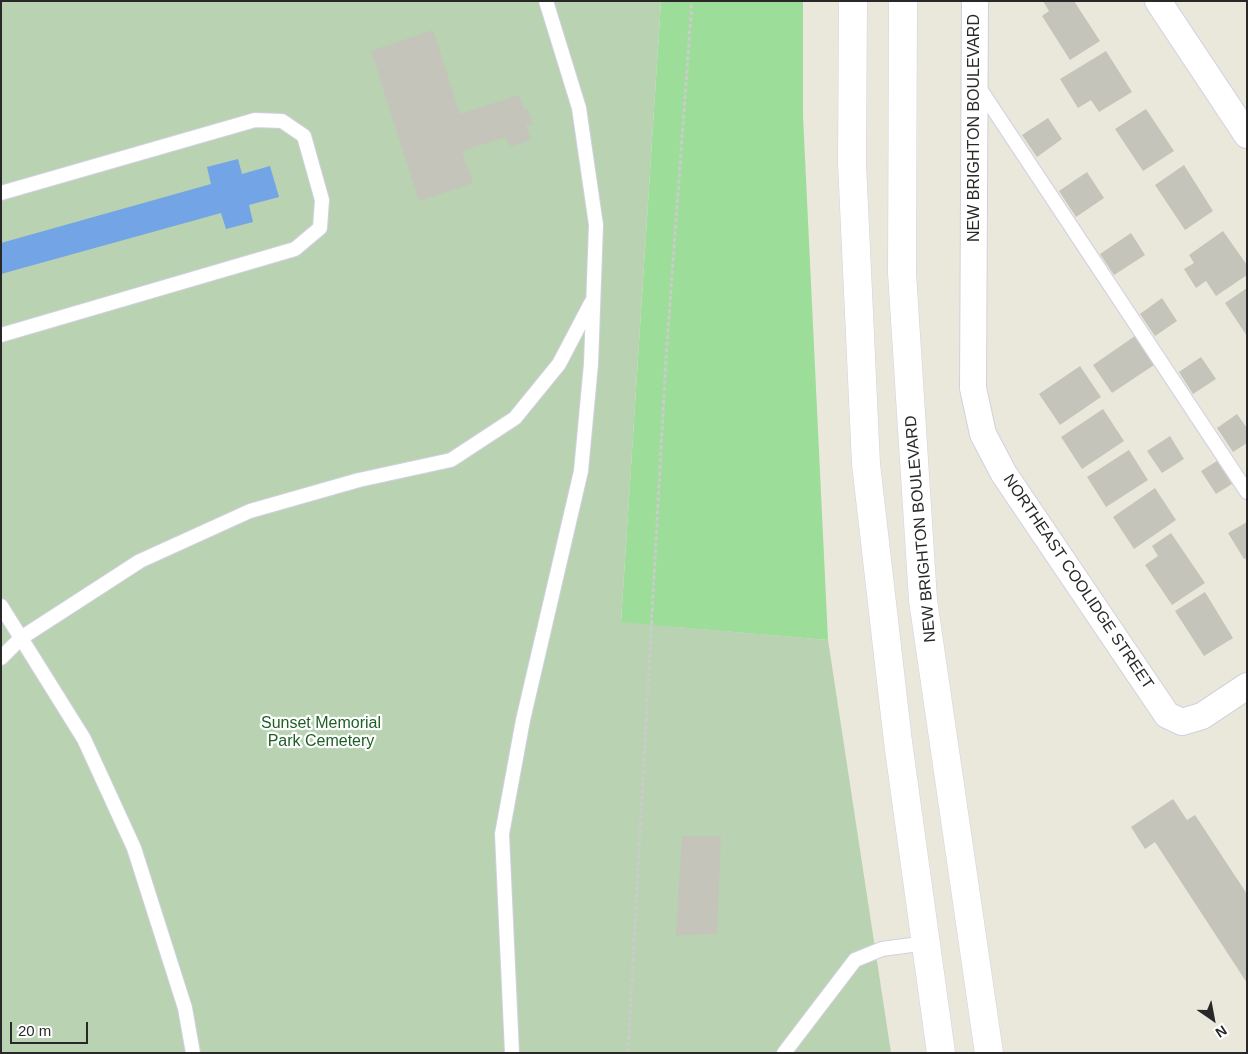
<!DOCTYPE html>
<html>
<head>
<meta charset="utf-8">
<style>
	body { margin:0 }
	#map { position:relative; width:1248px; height:1054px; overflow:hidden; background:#eae8da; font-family:Arial,sans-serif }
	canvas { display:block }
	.frame { position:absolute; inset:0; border:2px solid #282828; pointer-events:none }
	.north { position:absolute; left:1188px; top:994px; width:50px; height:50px; -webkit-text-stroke:4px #fff; paint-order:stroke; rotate:147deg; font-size:14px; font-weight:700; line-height:20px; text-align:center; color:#282828 }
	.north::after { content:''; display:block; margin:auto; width:18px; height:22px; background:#282828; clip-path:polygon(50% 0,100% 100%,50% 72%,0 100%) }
	.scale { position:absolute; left:10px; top:1022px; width:78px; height:22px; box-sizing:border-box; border:2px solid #282828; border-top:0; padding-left:6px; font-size:15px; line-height:18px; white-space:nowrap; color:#282828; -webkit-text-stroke:4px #fff; paint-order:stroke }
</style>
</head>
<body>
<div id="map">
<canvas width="1248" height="1054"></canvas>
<div class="frame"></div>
<div class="north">N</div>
<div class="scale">20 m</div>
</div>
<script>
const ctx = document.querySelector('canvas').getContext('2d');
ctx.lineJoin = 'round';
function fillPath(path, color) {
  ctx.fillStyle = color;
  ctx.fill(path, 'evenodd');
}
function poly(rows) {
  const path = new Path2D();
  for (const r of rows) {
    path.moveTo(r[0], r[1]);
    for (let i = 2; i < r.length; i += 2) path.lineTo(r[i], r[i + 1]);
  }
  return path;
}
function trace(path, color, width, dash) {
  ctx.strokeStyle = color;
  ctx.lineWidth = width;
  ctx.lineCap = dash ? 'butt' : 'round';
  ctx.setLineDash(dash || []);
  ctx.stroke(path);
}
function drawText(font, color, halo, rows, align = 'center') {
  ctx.font = font + ' Arial,sans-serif';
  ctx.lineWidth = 4.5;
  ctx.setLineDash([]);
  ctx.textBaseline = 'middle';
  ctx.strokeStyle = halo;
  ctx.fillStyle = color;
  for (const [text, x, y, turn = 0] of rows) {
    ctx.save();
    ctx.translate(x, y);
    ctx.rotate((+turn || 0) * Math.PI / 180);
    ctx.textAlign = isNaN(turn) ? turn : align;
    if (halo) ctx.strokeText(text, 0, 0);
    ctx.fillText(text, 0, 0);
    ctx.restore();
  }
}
fillPath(poly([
	[661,1,803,1,803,116,828,640,675,627,597,1053,621,622]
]), '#9cdd99');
fillPath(poly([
	[1,1,661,1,621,622,828,640,891,1053,1,1053]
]), '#b8d2b2');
fillPath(poly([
	[238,159,242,174,270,166,279,197,249,205,253,222,226,229,221,213,1,274,1,243,211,184,207,167]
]), '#72a4e6');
fillPath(poly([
	[1043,1,1074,1,1100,41,1070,60,1042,16,1049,11],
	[433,30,460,114,519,95,524,110,528,109,533,124,526,126,531,140,510,147,506,137,462,151,473,183,419,201,371,51],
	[1106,51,1132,92,1099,112,1091,100,1078,108,1060,79],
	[1146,109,1174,151,1143,171,1115,129],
	[1048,118,1062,139,1037,157,1022,135],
	[1184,165,1213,211,1185,230,1155,185],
	[1087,172,1104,198,1076,217,1059,191],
	[1223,231,1247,265,1247,275,1216,296,1206,281,1196,288,1184,269,1194,263,1189,255],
	[1131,233,1145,255,1114,275,1100,254],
	[1247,288,1247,336,1225,303],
	[1162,298,1177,321,1155,336,1140,314],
	[1135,336,1154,365,1112,393,1093,365],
	[1201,357,1216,379,1193,394,1179,372],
	[1080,366,1101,397,1060,425,1039,394],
	[1103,409,1124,441,1082,469,1061,437],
	[1237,414,1247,428,1247,443,1233,452,1217,428],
	[1170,436,1184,459,1162,473,1147,451],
	[1129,450,1148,480,1106,507,1087,477],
	[1217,461,1232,484,1216,494,1201,471],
	[1155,488,1176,520,1134,549,1113,517],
	[1247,522,1247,558,1244,559,1228,533],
	[1171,533,1205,583,1172,605,1145,565,1158,556,1152,546],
	[1205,592,1233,638,1204,656,1175,611],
	[1173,799,1187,820,1195,815,1247,894,1247,983,1155,842,1145,849,1131,827],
	[682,836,721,836,717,934,676,935]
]), '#c5c4ba');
const lane = poly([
	[978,86,1247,492],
	[1,193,255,120,282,121,304,136,322,200,320,228,295,249,1,335],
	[1,606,84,739,134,848,185,1008,193,1053],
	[1,658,21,638,140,561,250,511,359,480,451,460,515,418,559,364,591,303],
	[512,1053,502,834,523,720,581,471,591,364,596,225,579,108,546,1],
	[784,1053,855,960,882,949,926,943]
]);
const street = poly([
	[975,1,973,388,983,434,1004,474,1167,715,1182,722,1202,716,1247,686],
	[1158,1,1247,135]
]);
const secondary = poly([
	[853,1,852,163,866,464,898,742,941,1053],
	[903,1,902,273,923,600,989,1053]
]);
trace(lane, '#d2d0e0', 16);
trace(street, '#d2d0e0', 28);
trace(secondary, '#d2d0e0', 29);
trace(poly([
	[628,1053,666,358,692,1]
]), '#cbcbcb', 3, [4, 2.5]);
trace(lane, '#fff', 14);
trace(street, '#fff', 26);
trace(secondary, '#fff', 28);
drawText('16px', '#282828', '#fff', [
	["NEW BRIGHTON BOULEVARD",975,128,-90],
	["NEW BRIGHTON BOULEVARD",921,529,-95],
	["NORTHEAST COOLIDGE STREET",1078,582,56]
]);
drawText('16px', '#1d5f24', '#fff', [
	["Sunset Memorial",321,724],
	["Park Cemetery",321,742]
]);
</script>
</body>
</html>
